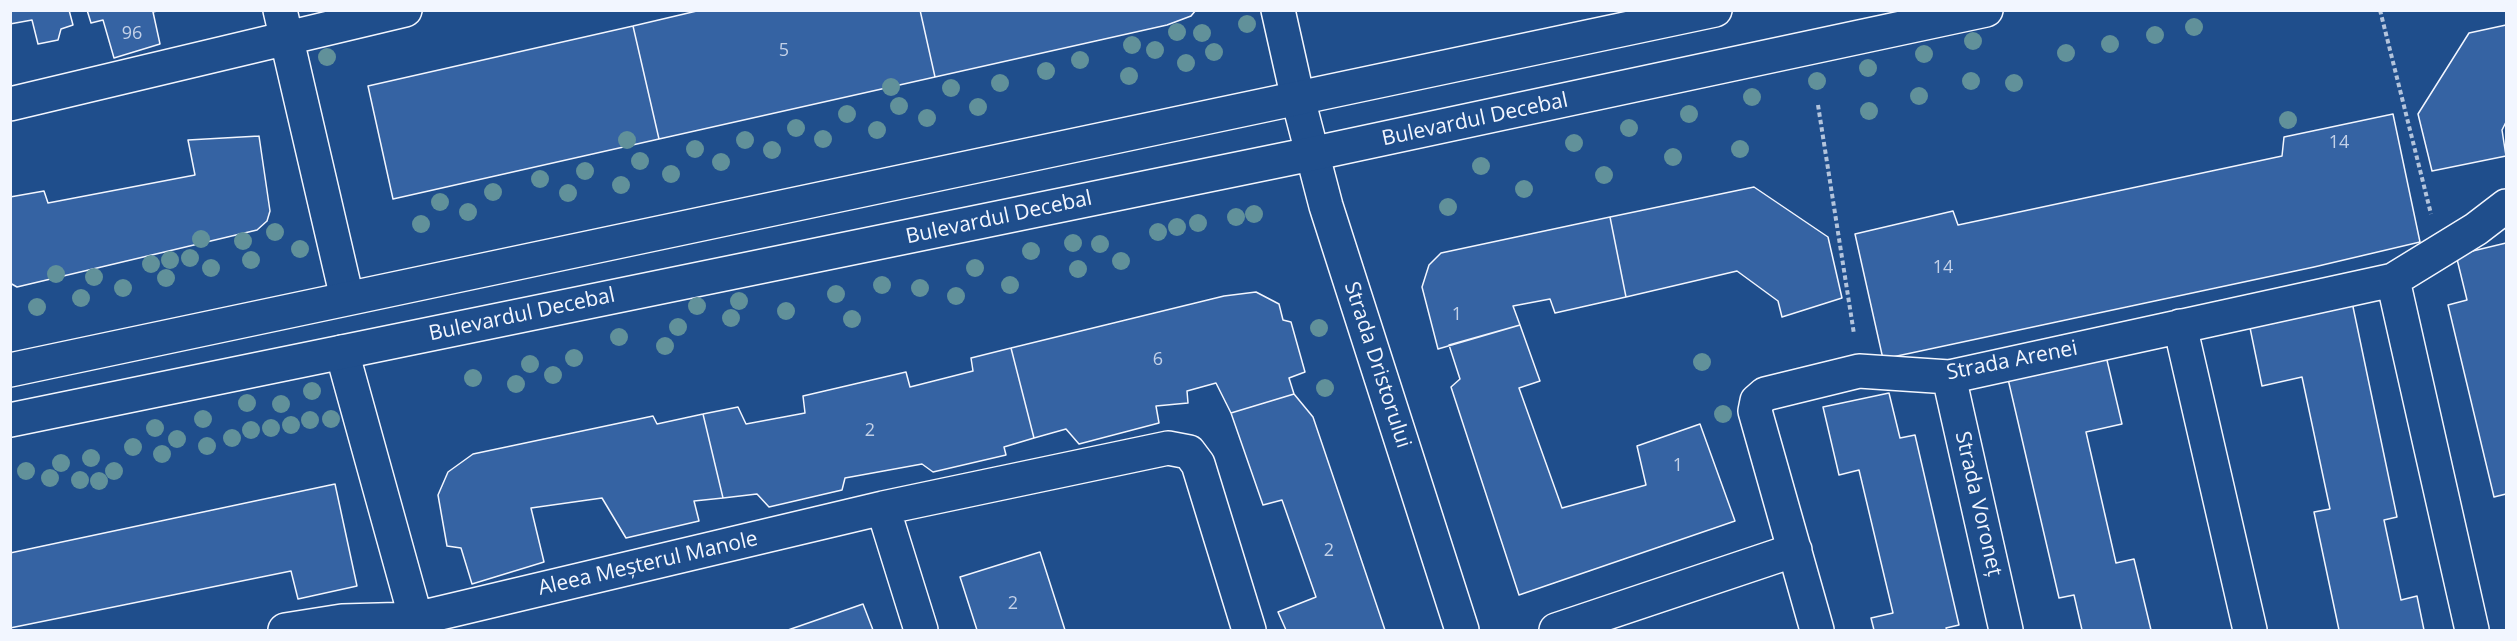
<!DOCTYPE html>
<html>
<head>
<meta charset="utf-8">
<style>
	body { margin:0 }
	#map { position:relative; width:2517px; height:641px; overflow:hidden; background:#1f4e8c; font-family:"Open Sans",sans-serif }
	canvas { display:block }
	.frame { position:absolute; inset:0; border:12px solid #f2f6ff; pointer-events:none }
</style>
</head>
<body>
<div id="map">
<canvas width="2517" height="641"></canvas>
<div class="frame"></div>
</div>
<script>
const ctx = document.querySelector('canvas').getContext('2d');
ctx.lineJoin = 'round';
function fillPath(path, color) {
  ctx.fillStyle = color;
  ctx.fill(path, 'evenodd');
}
function poly(rows) {
  const path = new Path2D();
  for (const r of rows) {
    path.moveTo(r[0], r[1]);
    for (let i = 2; i < r.length; i += 2) path.lineTo(r[i], r[i + 1]);
  }
  return path;
}
function trace(path, color, width, dash) {
  ctx.strokeStyle = color;
  ctx.lineWidth = width;
  ctx.lineCap = dash ? 'butt' : 'round';
  ctx.setLineDash(dash || []);
  ctx.stroke(path);
}
function drawText(font, color, halo, rows, align = 'center') {
  ctx.font = font + ' "Open Sans",sans-serif';
  ctx.lineWidth = 4.5;
  ctx.setLineDash([]);
  ctx.textBaseline = 'middle';
  ctx.strokeStyle = halo;
  ctx.fillStyle = color;
  for (const [text, x, y, turn = 0] of rows) {
    ctx.save();
    ctx.translate(x, y);
    ctx.rotate((+turn || 0) * Math.PI / 180);
    ctx.textAlign = isNaN(turn) ? turn : align;
    if (halo) ctx.strokeText(text, 0, 0);
    ctx.fillText(text, 0, 0);
    ctx.restore();
  }
}
const building = poly([
	[10,10,69,10,73,25,61,29,58,40,38,44,32,20,10,24,10,10],
	[87,10,161,10,153,12,160,44,114,58,103,20,91,23,87,10],
	[701,10,920,10,935,77,659,139,633,26,701,10],
	[920,10,1196,10,1191,16,1167,25,935,77,920,10],
	[2506,25,2506,122,2502,130,2506,156,2432,171,2418,114,2469,33,2506,25],
	[633,26,659,139,393,199,368,86,633,26],
	[2393,114,2420,242,2314,267,1883,359,1855,234,1953,211,1958,225,2282,156,2284,137,2393,114],
	[259,136,270,211,267,221,257,230,17,287,10,283,10,197,44,191,48,203,195,175,188,140,259,136],
	[1754,187,1828,237,1842,298,1782,317,1778,301,1737,271,1626,297,1610,217,1754,187],
	[1610,217,1626,297,1555,313,1550,299,1513,306,1520,325,1438,349,1422,287,1429,265,1441,253,1610,217],
	[2506,243,2506,494,2494,497,2448,305,2467,300,2456,255,2506,243],
	[1256,292,1279,304,1283,320,1291,322,1305,372,1289,378,1294,394,1231,413,1216,383,1187,391,1188,403,1156,406,1159,423,1079,444,1066,429,1034,438,1011,348,1224,296,1256,292],
	[2352,302,2397,517,2384,520,2401,600,2417,596,2424,630,2339,630,2314,512,2330,509,2302,377,2262,386,2249,323,2352,302],
	[1520,325,1540,381,1519,388,1562,508,1646,485,1637,446,1700,424,1735,521,1519,595,1451,387,1460,379,1449,345,1520,325],
	[1011,348,1034,438,1004,447,1006,455,933,472,922,464,845,478,842,490,769,507,757,494,723,498,703,414,738,407,746,424,805,413,803,396,906,372,910,387,973,371,971,358,1011,348],
	[2106,356,2122,424,2086,432,2116,563,2134,559,2151,630,2082,630,2074,595,2059,598,2008,379,2106,356],
	[1889,393,1900,438,1915,435,1959,625,1946,628,1947,630,1874,630,1871,618,1893,613,1859,470,1839,475,1823,407,1889,393],
	[1294,394,1313,417,1385,630,1286,630,1278,612,1316,597,1282,500,1263,505,1231,413,1294,394],
	[703,414,723,498,694,501,699,521,626,538,602,498,531,508,544,562,472,584,461,548,447,546,438,495,448,472,473,454,653,416,657,424,703,414],
	[335,484,357,586,298,599,291,571,10,628,10,553,335,484],
	[1040,552,1065,630,977,630,960,577,1040,552],
	[863,604,873,630,788,630,863,604]
]);
fillPath(building, '#3563a3');
trace(building, '#f2f6ff', 1.5);
const minor = poly([
	[280,10,347,298],
	[1278,10,1298,99,1326,206,1462,630],
	[10,104,405,10],
	[2393,280,2472,630],
	[2180,326,2250,630],
	[342,352,419,630],
	[1949,377,2006,630],
	[883,508,921,630],
	[285,630,342,621,415,619,883,508,1168,448,1189,452,1198,464,1249,630],
	[1556,630,1795,550],
	[1817,630,1755,411,1757,401,1765,394,1859,371,1949,377,2393,280,2476,229,2506,206]
]);
const major = poly([
	[10,370,1715,10],
	[10,420,1311,154,1986,10]
]);
trace(minor, '#f2f6ff', 36);
trace(major, '#f2f6ff', 36);
trace(poly([
	[2380,10,2431,214],
	[1818,105,1854,334]
]), '#b3c4dc', 4, [4.5, 3]);
trace(minor, '#1f4e8c', 33);
trace(major, '#1f4e8c', 33);
ctx.fillStyle = '#61919a';
for (const [x, y] of [
	[1247,24],
	[2194,27],
	[1177,32],
	[1202,33],
	[2155,35],
	[1973,41],
	[2110,44],
	[1132,45],
	[1155,50],
	[1214,52],
	[2066,53],
	[1924,54],
	[327,57],
	[1080,60],
	[1186,63],
	[1868,68],
	[1046,71],
	[1129,76],
	[1817,81],
	[1971,81],
	[1000,83],
	[2014,83],
	[891,87],
	[951,88],
	[1919,96],
	[1752,97],
	[899,106],
	[978,107],
	[1869,111],
	[847,114],
	[1689,114],
	[927,118],
	[2288,120],
	[796,128],
	[1629,128],
	[877,130],
	[823,139],
	[627,140],
	[745,140],
	[1574,143],
	[695,149],
	[1740,149],
	[772,150],
	[1673,157],
	[640,161],
	[721,162],
	[1481,166],
	[585,171],
	[671,174],
	[1604,175],
	[540,179],
	[621,185],
	[1524,189],
	[493,192],
	[568,193],
	[440,202],
	[1448,207],
	[468,212],
	[1254,214],
	[1236,217],
	[1198,223],
	[421,224],
	[1177,227],
	[275,232],
	[1158,232],
	[201,239],
	[243,241],
	[1073,243],
	[1100,244],
	[300,249],
	[1031,251],
	[190,258],
	[170,260],
	[251,260],
	[1121,261],
	[151,264],
	[211,268],
	[975,268],
	[1078,269],
	[56,274],
	[94,277],
	[166,278],
	[882,285],
	[1010,285],
	[123,288],
	[920,288],
	[836,294],
	[956,296],
	[81,298],
	[739,301],
	[697,306],
	[37,307],
	[786,311],
	[731,318],
	[852,319],
	[678,327],
	[1319,328],
	[619,337],
	[665,346],
	[574,358],
	[1702,362],
	[530,364],
	[553,375],
	[473,378],
	[516,384],
	[1325,388],
	[312,391],
	[247,403],
	[281,404],
	[1723,414],
	[203,419],
	[331,419],
	[310,420],
	[291,425],
	[155,428],
	[271,428],
	[251,430],
	[232,438],
	[177,439],
	[207,446],
	[133,447],
	[162,454],
	[91,458],
	[61,463],
	[26,471],
	[114,471],
	[50,478],
	[80,480],
	[99,481]
]) {
  ctx.beginPath();
  ctx.arc(x, y, 9, 0, 2 * Math.PI);
  ctx.fill();
}
drawText('18px', '#c3d1e8', null, [
	["96",132,34],
	["5",784,51],
	["14",2339,143],
	["14",1943,268],
	["1",1457,315],
	["6",1158,360],
	["2",870,431],
	["1",1678,466],
	["2",1329,551],
	["2",1013,604]
]);
drawText('21px', '#f2f6ff', '#1f4e8c', [
	["Bulevardul Decebal",1475,120,-12],
	["Bulevardul Decebal",999,218,-12],
	["Bulevardul Decebal",522,315,-12],
	["Strada Arenei",2012,361,-11],
	["Strada Dristorului",1377,365,72],
	["Strada Voroneț",1978,504,77],
	["Aleea Meșterul Manole",648,564,-13]
]);
</script>
</body>
</html>
